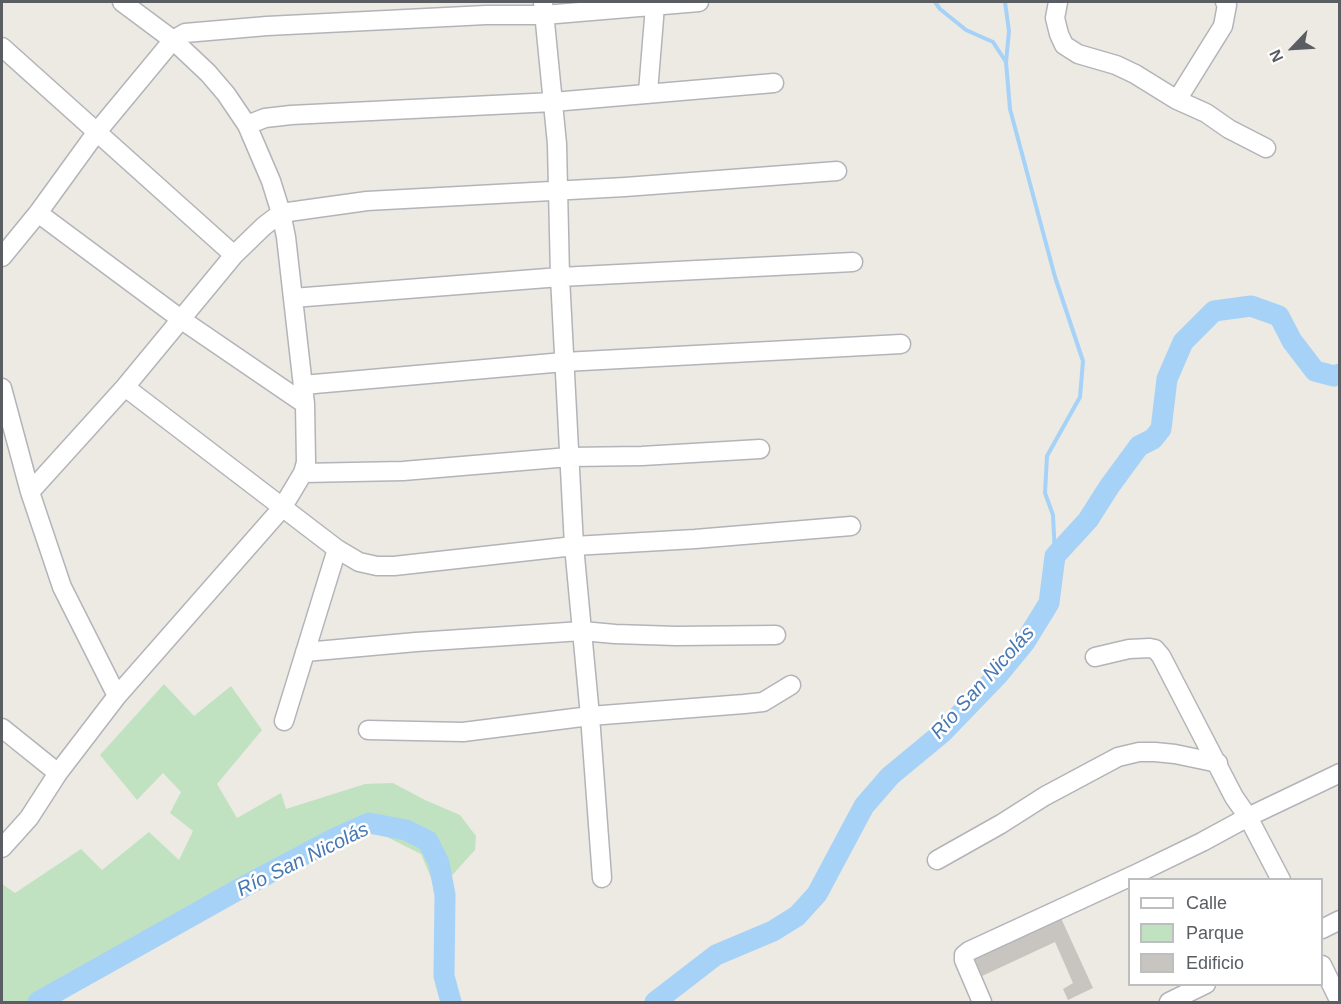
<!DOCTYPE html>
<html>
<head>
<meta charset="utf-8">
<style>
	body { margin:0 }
	#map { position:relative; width:1341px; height:1004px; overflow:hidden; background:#eceae2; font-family:Helvetica,sans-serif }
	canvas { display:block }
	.frame { position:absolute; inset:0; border:3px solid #5a5d62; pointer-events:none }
	.legend { position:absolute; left:1128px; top:878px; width:195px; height:108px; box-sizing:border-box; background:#fff; border:2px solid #bdbec0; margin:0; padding:8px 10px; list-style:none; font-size:18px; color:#5a5d62 }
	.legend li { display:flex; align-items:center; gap:12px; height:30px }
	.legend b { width:30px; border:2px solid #bdbec0 }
	.north { position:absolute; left:1263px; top:18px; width:60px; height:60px; -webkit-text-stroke:4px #fff; paint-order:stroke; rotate:245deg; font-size:16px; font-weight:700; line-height:24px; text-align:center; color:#5a5d62 }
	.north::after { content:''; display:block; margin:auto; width:21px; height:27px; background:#5a5d62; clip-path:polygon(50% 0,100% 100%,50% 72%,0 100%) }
</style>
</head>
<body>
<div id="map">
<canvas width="1341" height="1004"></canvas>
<div class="frame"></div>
<ul class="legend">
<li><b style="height:8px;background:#fff"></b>Calle</li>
<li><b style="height:16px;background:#c0e2c1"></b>Parque</li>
<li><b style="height:16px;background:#c8c4c0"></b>Edificio</li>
</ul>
<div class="north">N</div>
</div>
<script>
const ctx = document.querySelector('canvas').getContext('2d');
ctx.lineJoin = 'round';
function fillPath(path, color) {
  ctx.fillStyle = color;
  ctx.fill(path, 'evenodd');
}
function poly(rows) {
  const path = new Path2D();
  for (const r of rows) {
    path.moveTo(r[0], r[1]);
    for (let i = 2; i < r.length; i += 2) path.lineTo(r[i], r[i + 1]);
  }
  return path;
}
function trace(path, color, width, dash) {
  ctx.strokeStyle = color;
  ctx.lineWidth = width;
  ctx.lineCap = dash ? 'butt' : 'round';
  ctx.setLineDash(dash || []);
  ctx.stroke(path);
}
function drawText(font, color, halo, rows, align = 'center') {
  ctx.font = font + ' Helvetica,sans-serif';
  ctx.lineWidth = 5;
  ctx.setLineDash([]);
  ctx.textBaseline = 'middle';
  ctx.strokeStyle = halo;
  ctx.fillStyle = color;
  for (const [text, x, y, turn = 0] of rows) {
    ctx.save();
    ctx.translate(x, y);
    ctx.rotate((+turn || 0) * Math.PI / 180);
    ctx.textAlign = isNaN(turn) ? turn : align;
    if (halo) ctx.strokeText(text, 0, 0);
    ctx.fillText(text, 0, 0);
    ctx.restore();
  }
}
fillPath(poly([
	[164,684,194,716,231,686,262,730,217,784,237,818,281,793,286,809,365,784,393,783,425,800,460,815,476,836,475,850,437,892,421,854,361,824,210,904,41,1002,2,1002,2,884,15,893,81,849,102,870,149,832,179,860,193,831,170,813,181,792,163,773,137,800,100,755]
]), '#c0e2c1');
trace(poly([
	[935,2,940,9,966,30,993,42,1006,62,1010,109,1055,277,1083,361,1080,397,1047,456,1045,493,1053,515,1055,556],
	[1005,2,1009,31,1006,62]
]), '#a6d2f8', 4);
trace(poly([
	[38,1002,243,887,335,838,369,823,406,830,428,841,439,863,445,895,444,976,451,1002],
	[655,1002,716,955,773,931,797,916,817,894,864,806,890,776,942,733,997,676,1025,642,1049,603,1055,556,1088,520,1109,487,1139,446,1153,439,1161,429,1167,379,1183,342,1214,311,1251,306,1279,316,1292,341,1315,371,1334,376,1340,374]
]), '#a6d2f8', 21);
fillPath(poly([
	[1060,916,1093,988,1068,1000,1063,989,1073,983,1055,942,982,976,974,957]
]), '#c8c4c0');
const minor = poly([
	[543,2,557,144,560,277,574,546,590,716,602,878],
	[1058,2,1055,18,1059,34,1064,45,1078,54,1116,65,1135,74,1177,100,1206,113,1229,129,1266,148],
	[2,47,234,255],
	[648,92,655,6],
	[1177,100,1223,26,1227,5,1225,2],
	[247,125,265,118,291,115,553,102,774,83],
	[38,213,182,320,305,404],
	[2,257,38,213,96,133,173,40,185,33,267,26,486,15,544,15,699,2],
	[293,298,560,277,853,262],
	[303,385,564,362,901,344],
	[125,387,337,549,359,562,377,566,394,566,574,546,695,539,851,526],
	[2,388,30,492,62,587,117,696],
	[303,473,403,471,569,457,642,456,760,449],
	[30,492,125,387,234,255,264,226,281,213,367,201,625,187,837,171],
	[305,652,416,642,582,631,615,634,676,636,776,635],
	[1095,657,1129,649,1150,648,1155,649,1161,656,1234,797,1248,817,1281,880],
	[284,721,337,549],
	[2,728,58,773],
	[368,730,463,732,590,716,744,704,763,702,791,685],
	[2,848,29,818,58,773,117,696,282,508,303,473,306,462,305,404,286,237,281,213,271,181,247,125,226,94,208,73,173,40,122,2],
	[937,860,1001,824,1045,796,1118,757,1139,752,1155,752,1175,754,1218,763],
	[1322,929,1340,920],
	[1322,965,1340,1002],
	[982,1002,964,960,964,955,969,951,1136,874,1202,842,1248,817,1340,773],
	[1169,1002,1206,984]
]);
trace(minor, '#b3b4b9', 21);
trace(minor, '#fff', 18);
drawText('italic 20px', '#4878b2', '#fff', [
	["Río San Nicolás",983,683,-48],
	["Río San Nicolás",303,860,-26]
]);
</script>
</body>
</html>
